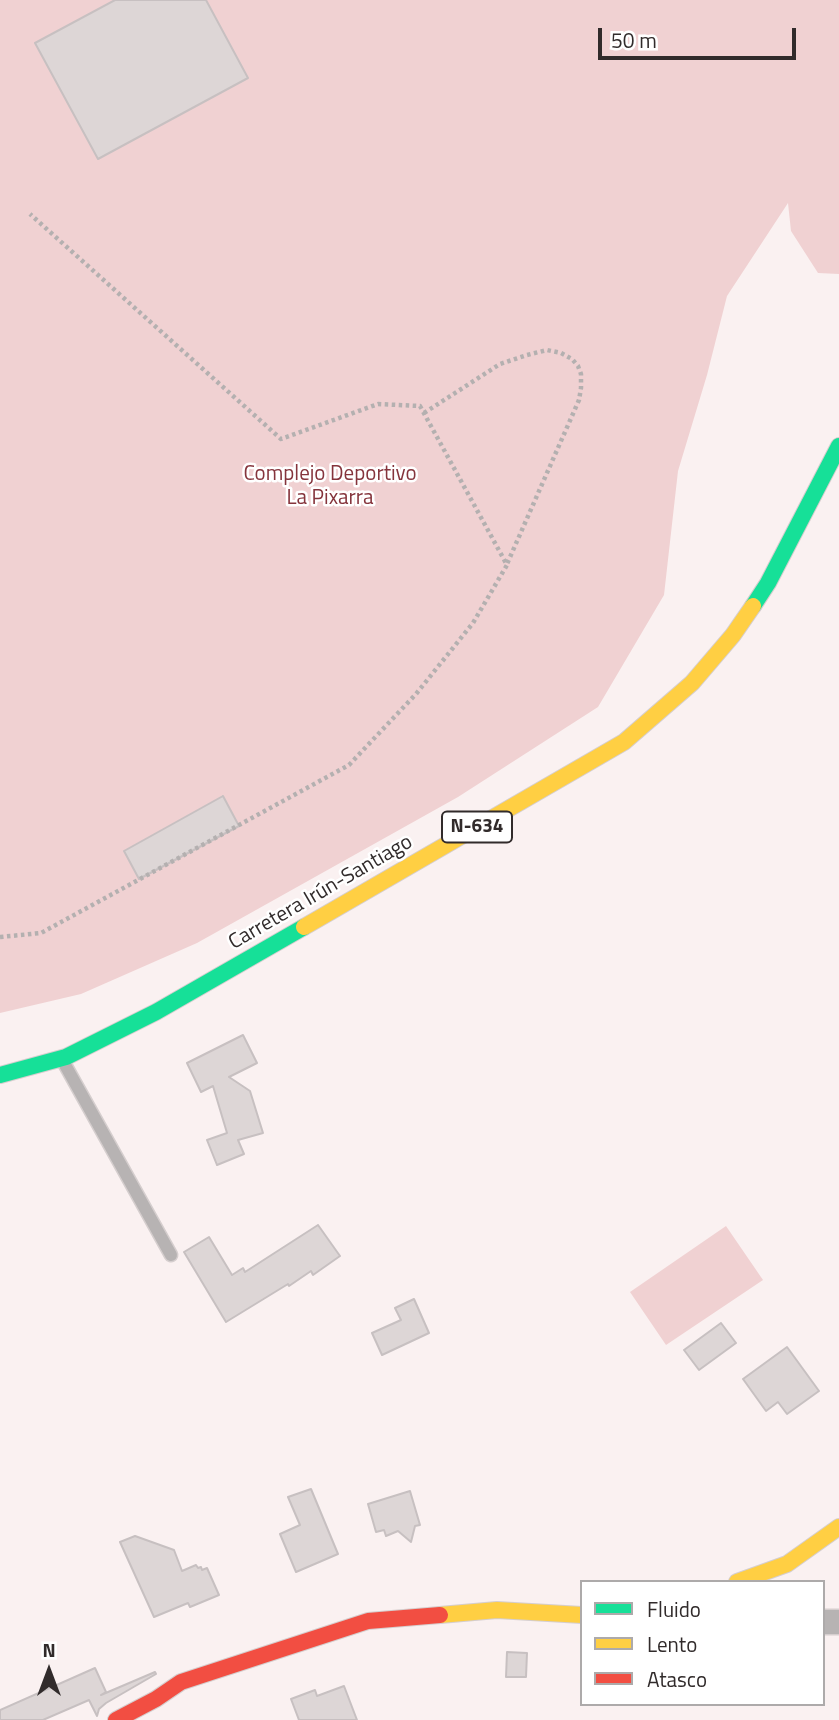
<!DOCTYPE html>
<html>
<head>
<meta charset="utf-8">
<style>
	body { margin:0 }
	#map { position:relative; width:839px; height:1720px; overflow:hidden; background:#faf1f1; font-family:"Titillium Web",sans-serif }
	canvas { display:block }
	.legend { position:absolute; left:580px; top:1580px; width:245px; height:126px; box-sizing:border-box; background:#fff; border:2px solid #adaaaa; margin:0; padding:9px 12px; list-style:none; font-size:21px; color:#312b2b }
	.legend li { display:flex; align-items:center; gap:14px; height:35px }
	.legend b { width:35px; border:2px solid #adaaaa }
	.north { position:absolute; left:14px; top:1636px; width:70px; height:70px; -webkit-text-stroke:5px #fff; paint-order:stroke; rotate:0deg; font-size:19px; font-weight:700; line-height:28px; text-align:center; color:#312b2b }
	.north::after { content:''; display:block; margin:auto; width:24px; height:32px; background:#312b2b; clip-path:polygon(50% 0,100% 100%,50% 72%,0 100%) }
	.scale { position:absolute; left:598px; top:28px; width:198px; height:32px; box-sizing:border-box; border:4px solid #312b2b; border-top:0; padding-left:9px; font-size:21px; line-height:24px; white-space:nowrap; color:#312b2b; -webkit-text-stroke:5px #fff; paint-order:stroke }
</style>
</head>
<body>
<div id="map">
<canvas width="839" height="1720"></canvas>
<ul class="legend">
<li><b style="height:9px;background:#16e098"></b>Fluido</li>
<li><b style="height:9px;background:#ffcf43"></b>Lento</li>
<li><b style="height:9px;background:#f24e42"></b>Atasco</li>
</ul>
<div class="north">N</div>
<div class="scale">50 m</div>
</div>
<script>
const ctx = document.querySelector('canvas').getContext('2d');
ctx.lineJoin = 'round';
function fillPath(path, color) {
  ctx.fillStyle = color;
  ctx.fill(path, 'evenodd');
}
function poly(rows) {
  const path = new Path2D();
  for (const r of rows) {
    path.moveTo(r[0], r[1]);
    for (let i = 2; i < r.length; i += 2) path.lineTo(r[i], r[i + 1]);
  }
  return path;
}
function trace(path, color, width, dash) {
  ctx.strokeStyle = color;
  ctx.lineWidth = width;
  ctx.lineCap = dash ? 'butt' : 'round';
  ctx.setLineDash(dash || []);
  ctx.stroke(path);
}
function drawText(font, color, halo, rows, align = 'center') {
  ctx.font = font + ' "Titillium Web",sans-serif';
  ctx.lineWidth = 5;
  ctx.setLineDash([]);
  ctx.textBaseline = 'middle';
  ctx.strokeStyle = halo;
  ctx.fillStyle = color;
  for (const [text, x, y, turn = 0] of rows) {
    ctx.save();
    ctx.translate(x, y);
    ctx.rotate((+turn || 0) * Math.PI / 180);
    ctx.textAlign = isNaN(turn) ? turn : align;
    if (halo) ctx.strokeText(text, 0, 0);
    ctx.fillText(text, 0, 0);
    ctx.restore();
  }
}
fillPath(poly([
	[0,0,839,0,839,274,818,273,791,231,788,203,727,296,707,375,678,471,664,595,598,707,458,797,197,943,81,994,0,1013],
	[726,1226,763,1280,666,1345,630,1292]
]), '#f0d1d2');
const building = poly([
	[115,0,206,0,248,78,98,159,35,43,115,0],
	[223,796,239,826,139,879,124,851,223,796],
	[243,1035,257,1063,229,1077,250,1091,263,1133,238,1140,244,1154,217,1165,207,1140,227,1133,213,1086,201,1092,187,1063,243,1035],
	[318,1225,340,1256,313,1275,311,1271,289,1286,288,1284,226,1322,184,1252,209,1237,232,1275,243,1268,245,1272,318,1225],
	[414,1299,429,1333,382,1355,372,1333,401,1320,395,1308,414,1299],
	[721,1323,736,1343,699,1370,684,1350,721,1323],
	[787,1347,819,1391,787,1414,778,1402,766,1411,743,1379,787,1347],
	[311,1489,338,1554,296,1572,280,1534,300,1525,288,1497,311,1489],
	[410,1491,420,1525,415,1526,411,1542,398,1531,386,1536,384,1530,376,1532,368,1504,410,1491],
	[135,1536,174,1550,182,1571,196,1565,198,1568,201,1567,202,1570,207,1568,219,1595,190,1607,188,1603,154,1617,120,1542,135,1536],
	[507,1652,527,1653,526,1677,506,1677,507,1652],
	[95,1668,106,1692,101,1695,155,1672,156,1674,106,1703,99,1709,97,1716,89,1700,43,1720,0,1720,0,1710,95,1668],
	[344,1686,357,1720,299,1720,291,1699,315,1690,317,1696,344,1686]
]);
fillPath(building, '#ddd6d6');
trace(building, '#c7c0c1', 2);
const lane = poly([
	[64,1063,171,1255]
]);
const street = poly([
	[823,1622,839,1622]
]);
const fast = poly([
	[753,606,768,583,839,446],
	[0,1075,66,1057,156,1012,304,927]
]);
const slow = poly([
	[304,927,624,742,692,683,733,635,753,606],
	[737,1582,787,1564,839,1527],
	[440,1615,497,1610,582,1615]
]);
const jam = poly([
	[116,1720,156,1699,181,1682,368,1621,440,1615]
]);
trace(lane, '#d5cece', 15);
trace(street, '#d5cece', 27);
trace(fast, '#d5cece', 18);
trace(slow, '#d5cece', 18);
trace(jam, '#d5cece', 18);
trace(poly([
	[424,413,500,364,527,355,547,350,561,353,572,359,578,366,581,374,581,388,579,400,507,564],
	[0,937,41,933,349,765,416,694,473,623,507,565,420,406,378,404,281,439,30,214]
]), '#b4b0b0', 4.5, [3.5, 3.5]);
trace(lane, '#b7b3b3', 12);
trace(street, '#b7b3b3', 24);
trace(fast, '#16e098', 16);
trace(slow, '#ffcf43', 16);
trace(jam, '#f24e42', 16);
for (const [x, y, w] of [
	[477,827,70]
]) {
  const box = new Path2D();
  box.roundRect(x - w / 2, y - 15.5, w, 31, 5);
  ctx.fillStyle = '#fff';
  ctx.fill(box);
  trace(box, '#312b2b', 2);
}
drawText('bold 19px', '#312b2b', null, [
	["N-634",477,827]
]);
drawText('21px', '#85343c', '#fff', [
	["Complejo Deportivo",330,475],
	["La Pixarra",330,499]
]);
drawText('21px', '#312b2b', '#fff', [
	["Carretera Irún-Santiago",321,893,-30]
]);
</script>
</body>
</html>
